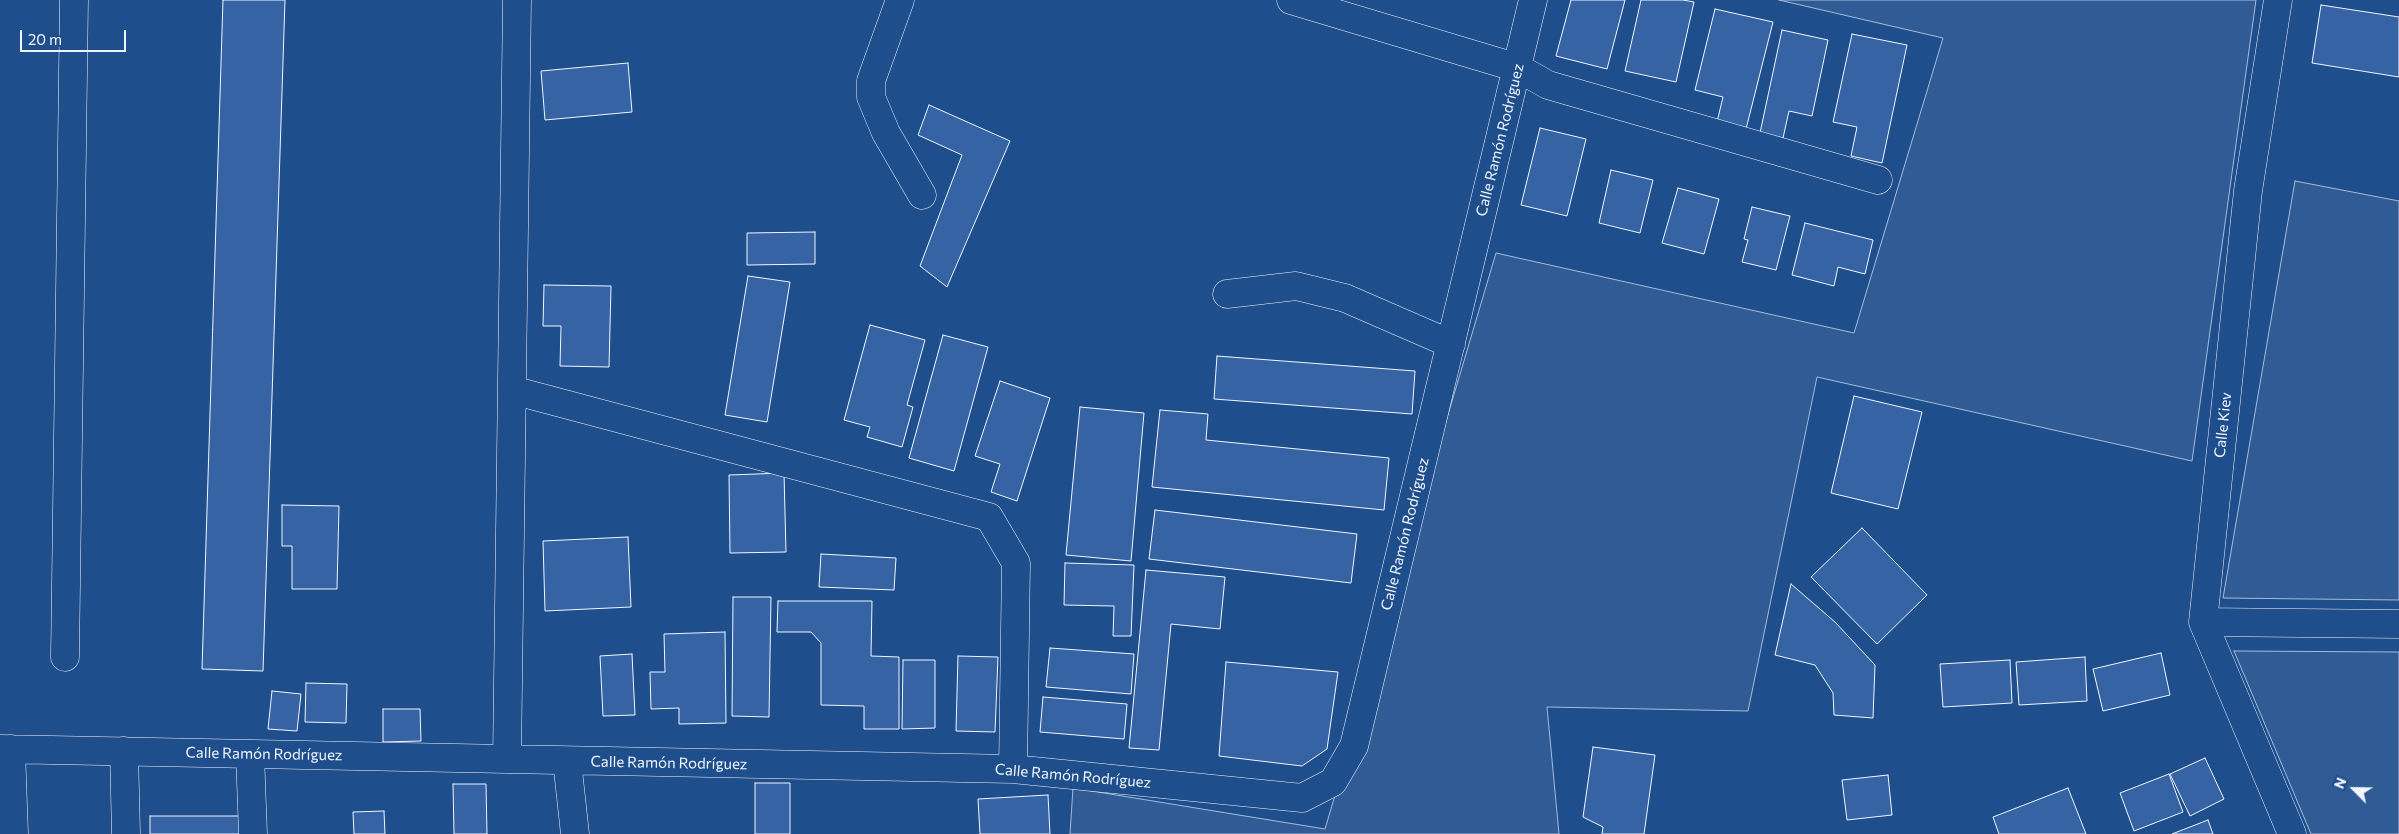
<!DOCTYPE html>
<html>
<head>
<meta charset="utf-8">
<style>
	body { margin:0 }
	#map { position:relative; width:2399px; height:834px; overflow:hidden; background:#1f4e8c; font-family:Commissioner,sans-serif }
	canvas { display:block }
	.north { position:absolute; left:2329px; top:764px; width:50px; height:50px; -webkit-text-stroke:4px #1f4e8c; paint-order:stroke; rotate:293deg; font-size:14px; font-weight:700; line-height:20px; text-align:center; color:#f2f6ff }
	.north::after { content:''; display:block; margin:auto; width:18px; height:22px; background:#f2f6ff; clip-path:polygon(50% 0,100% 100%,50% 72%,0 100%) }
	.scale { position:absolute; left:20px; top:30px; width:106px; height:22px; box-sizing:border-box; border:2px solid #f2f6ff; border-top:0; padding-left:6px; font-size:15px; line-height:18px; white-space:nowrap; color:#f2f6ff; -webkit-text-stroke:4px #1f4e8c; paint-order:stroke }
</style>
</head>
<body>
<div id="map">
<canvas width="2399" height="834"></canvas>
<div class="north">N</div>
<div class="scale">20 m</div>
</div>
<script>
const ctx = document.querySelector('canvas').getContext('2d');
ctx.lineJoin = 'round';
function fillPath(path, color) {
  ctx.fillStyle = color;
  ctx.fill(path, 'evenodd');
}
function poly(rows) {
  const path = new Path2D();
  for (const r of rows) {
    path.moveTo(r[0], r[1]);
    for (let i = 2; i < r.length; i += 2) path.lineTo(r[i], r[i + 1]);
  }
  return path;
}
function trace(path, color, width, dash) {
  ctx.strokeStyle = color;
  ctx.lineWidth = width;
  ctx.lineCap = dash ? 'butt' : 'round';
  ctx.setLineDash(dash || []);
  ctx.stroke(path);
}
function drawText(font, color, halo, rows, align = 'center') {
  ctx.font = font + ' Commissioner,sans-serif';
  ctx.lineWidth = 4;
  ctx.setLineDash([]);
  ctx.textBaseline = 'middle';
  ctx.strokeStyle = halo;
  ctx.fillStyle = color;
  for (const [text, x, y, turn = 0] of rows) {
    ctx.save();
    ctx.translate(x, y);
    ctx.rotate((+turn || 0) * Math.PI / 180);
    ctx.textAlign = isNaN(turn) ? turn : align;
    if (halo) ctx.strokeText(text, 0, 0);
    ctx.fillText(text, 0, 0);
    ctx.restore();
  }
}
const built = poly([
	[1779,0,2256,0,2192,461,1817,377,1748,711,1547,707,1559,834,1070,834,1073,788,1325,829,1496,253,1854,333,1943,38,1779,0],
	[2295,181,2399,201,2399,600,2223,598,2295,181],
	[2234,651,2399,652,2399,834,2311,834,2234,651]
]);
fillPath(built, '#305b95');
trace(built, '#a8bbd7', 1);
const building = poly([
	[223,0,285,0,263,671,202,669,223,0],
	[1571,0,1625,0,1607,69,1556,56,1571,0],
	[1641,0,1683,0,1694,2,1676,82,1625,71,1641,0],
	[2321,5,2399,17,2399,77,2312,63,2321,5],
	[1715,9,1773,22,1746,129,1717,122,1723,97,1695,90,1715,9],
	[1782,30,1828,40,1812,116,1789,111,1783,138,1760,133,1782,30],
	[1852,34,1907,45,1882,163,1851,156,1857,127,1833,122,1852,34],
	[628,63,632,112,545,120,541,71,628,63],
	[929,105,1010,141,947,287,920,266,962,155,918,135,929,105],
	[1540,128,1586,139,1567,216,1521,205,1540,128],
	[1611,170,1653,180,1640,233,1599,223,1611,170],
	[1678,188,1719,199,1704,254,1662,243,1678,188],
	[1752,207,1790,216,1776,270,1742,262,1748,240,1744,239,1752,207],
	[1805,223,1873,240,1865,274,1838,267,1834,286,1792,275,1805,223],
	[815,232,815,264,747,265,747,233,815,232],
	[748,276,790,282,767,422,725,415,748,276],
	[544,285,611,286,609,367,560,366,561,326,543,326,544,285],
	[870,325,925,340,907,405,913,407,902,447,867,437,870,427,844,420,870,325],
	[943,335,988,347,954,471,909,458,943,335],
	[1217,356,1415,371,1412,414,1214,399,1217,356],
	[1000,381,1050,398,1017,501,991,492,1000,464,975,456,1000,381],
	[1854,396,1922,412,1898,509,1831,493,1854,396],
	[1080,407,1144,413,1131,561,1066,555,1080,407],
	[1160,410,1208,414,1206,440,1389,458,1384,510,1152,487,1160,410],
	[784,473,786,552,730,553,729,475,784,473],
	[282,505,339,506,337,589,292,589,292,546,282,546,282,505],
	[1155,510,1357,534,1351,583,1149,559,1155,510],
	[1862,528,1927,595,1877,644,1811,577,1862,528],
	[628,537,631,607,545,611,543,541,628,537],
	[821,554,896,558,894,590,819,587,821,554],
	[1065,563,1134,565,1131,636,1113,636,1114,606,1064,605,1065,563],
	[1146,570,1225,577,1220,629,1171,624,1159,750,1129,748,1146,570],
	[1791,584,1835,622,1875,665,1873,718,1834,715,1833,693,1815,665,1775,655,1791,584],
	[733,597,771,597,769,717,732,716,733,597],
	[778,601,872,601,871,656,899,657,899,729,864,729,864,706,821,705,821,643,811,632,777,632,778,601],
	[725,632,726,723,679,724,679,708,651,709,650,672,665,672,664,634,725,632],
	[1050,648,1134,654,1131,694,1046,687,1050,648],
	[2161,653,2170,695,2103,711,2093,669,2161,653],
	[632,654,635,715,603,716,600,656,632,654],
	[958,656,998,657,995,732,956,731,958,656],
	[2085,657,2087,701,2019,705,2016,662,2085,657],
	[903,660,935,660,935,728,902,729,903,660],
	[2010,660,2012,703,1943,707,1940,664,2010,660],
	[1226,662,1338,672,1327,749,1302,766,1219,756,1226,662],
	[306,683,347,684,346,723,305,722,306,683],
	[272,691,301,694,297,731,268,729,272,691],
	[1043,697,1127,704,1124,739,1040,732,1043,697],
	[383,709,420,709,421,741,383,742,383,709],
	[1593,747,1655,755,1644,834,1602,834,1603,827,1583,817,1593,747],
	[2205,758,2224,799,2190,816,2170,774,2205,758],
	[2169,774,2183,812,2134,831,2120,793,2169,774],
	[1888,775,1892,815,1847,820,1842,780,1888,775],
	[755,783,790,783,790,834,755,834,755,783],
	[453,784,486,784,487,834,454,834,453,784],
	[2068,788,2086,834,1999,834,1993,817,2068,788],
	[1048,795,1050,834,980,834,978,799,1048,795],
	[384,811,385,834,354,834,353,812,384,811],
	[150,816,240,816,240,834,150,834,150,816],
	[2208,820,2213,834,2172,834,2208,820]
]);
fillPath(building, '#3563a3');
trace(building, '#f2f6ff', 1);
const minor = poly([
	[900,0,871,81,871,97,886,133,922,195],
	[1291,0,1518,68,1548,85,1878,180],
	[2278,0,2248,191,2203,622,2292,834],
	[1227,294,1296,286,1345,298,1451,344],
	[512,390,989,517,1016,563,1013,769],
	[2203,622,2399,624],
	[65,657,74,0],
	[0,749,1013,769,1302,798,1333,782,1354,746,1533,0],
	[11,749,14,834],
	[124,751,126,834],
	[250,754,253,834],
	[507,759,517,0],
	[567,761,575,834]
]);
trace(minor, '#f2f6ff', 29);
trace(minor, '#1f4e8c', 28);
drawText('15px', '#f2f6ff', '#1f4e8c', [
	["Calle Ramón Rodríguez",1500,140,-76],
	["Calle Kiev",2223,425,-84],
	["Calle Ramón Rodríguez",1405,534,-76],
	["Calle Ramón Rodríguez",264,754,1],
	["Calle Ramón Rodríguez",669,763,1],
	["Calle Ramón Rodríguez",1073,776,5]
]);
</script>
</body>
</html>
